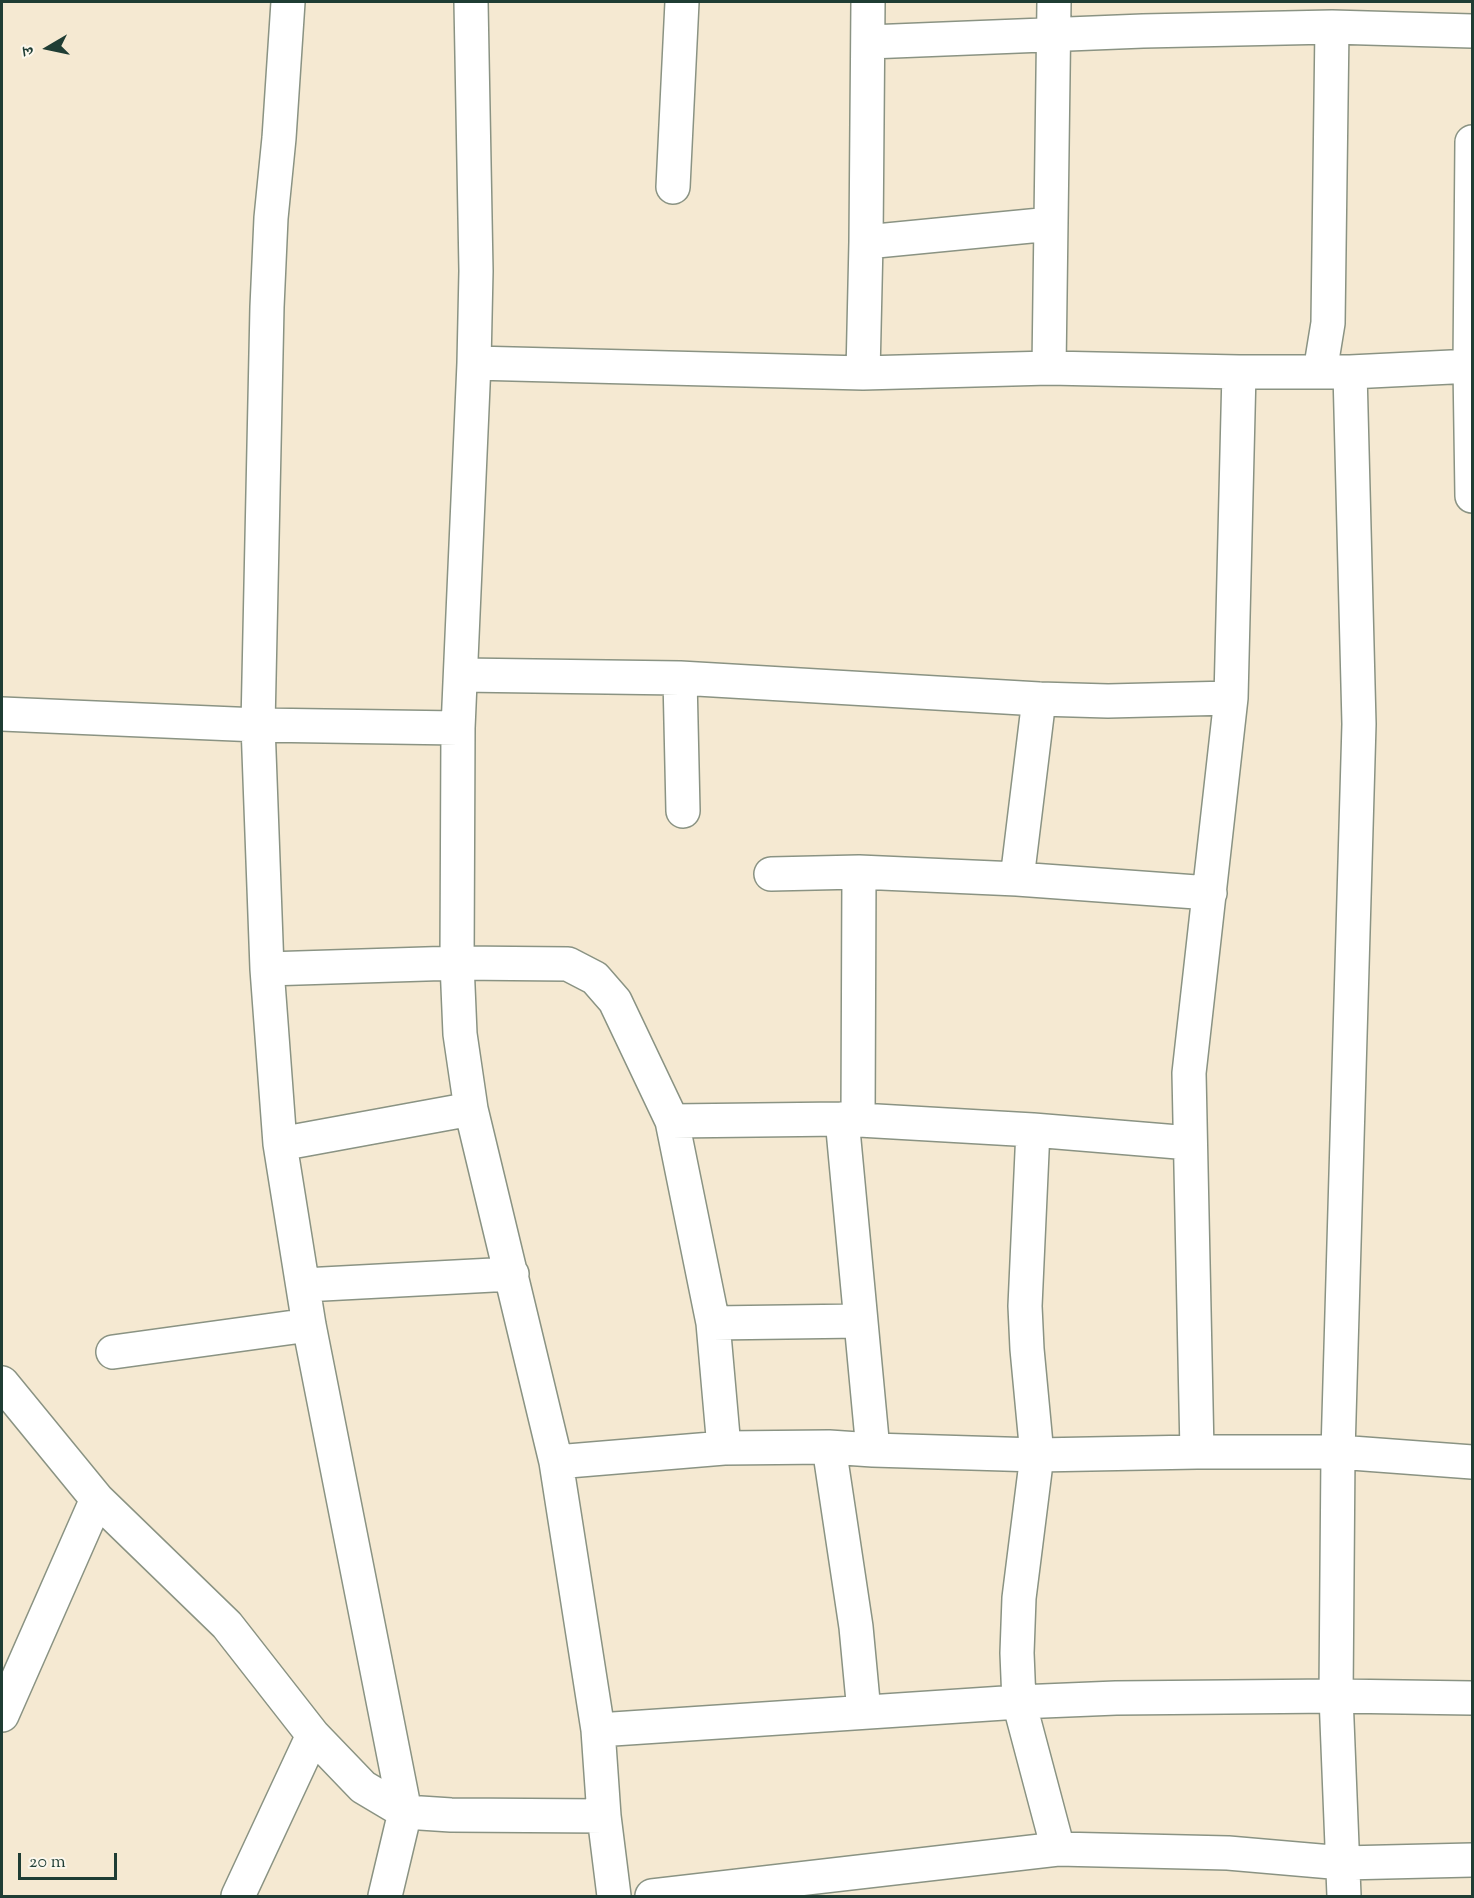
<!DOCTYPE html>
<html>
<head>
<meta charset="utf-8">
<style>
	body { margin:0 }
	#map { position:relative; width:1474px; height:1898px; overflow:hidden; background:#f5e9d2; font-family:"Sorts Mill Goudy","Noto Serif Devanagari",serif }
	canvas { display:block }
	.frame { position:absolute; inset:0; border:3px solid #1f3d34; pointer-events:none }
	.north { position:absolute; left:18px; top:18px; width:60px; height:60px; -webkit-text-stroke:4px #fbf7ec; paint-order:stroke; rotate:261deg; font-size:16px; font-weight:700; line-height:24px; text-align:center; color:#1f3d34 }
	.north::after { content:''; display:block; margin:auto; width:21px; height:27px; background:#1f3d34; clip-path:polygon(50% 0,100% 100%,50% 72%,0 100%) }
	.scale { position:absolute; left:18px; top:1853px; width:99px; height:27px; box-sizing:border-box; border:3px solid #1f3d34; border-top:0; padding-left:8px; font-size:18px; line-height:21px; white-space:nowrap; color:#1f3d34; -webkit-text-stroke:4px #fbf7ec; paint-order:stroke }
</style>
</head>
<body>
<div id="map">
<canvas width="1474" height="1898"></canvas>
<div class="frame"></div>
<div class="north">उ</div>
<div class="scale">20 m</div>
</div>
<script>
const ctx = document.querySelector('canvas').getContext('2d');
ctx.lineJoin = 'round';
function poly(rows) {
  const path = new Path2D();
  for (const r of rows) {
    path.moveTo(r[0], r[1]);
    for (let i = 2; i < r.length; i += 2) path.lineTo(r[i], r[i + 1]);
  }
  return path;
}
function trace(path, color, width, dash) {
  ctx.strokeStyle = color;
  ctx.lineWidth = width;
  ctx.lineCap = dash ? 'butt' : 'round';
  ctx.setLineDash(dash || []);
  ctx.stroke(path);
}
const minor = poly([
	[288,2,279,138,271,218,267,307,258,725,267,969,280,1144,309,1325,405,1812,385,1896],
	[471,2,476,271,474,363,458,728,457,963,460,1034,471,1109,556,1462,598,1730,604,1816],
	[869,42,1143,31,1332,27,1472,31],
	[1472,142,1470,366,1472,496],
	[673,187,682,2],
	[866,242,1051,224],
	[474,363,863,373,1049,368,1239,372,1350,372,1472,366],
	[1049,368,1054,2],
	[1320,372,1328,323,1332,27],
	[863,373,866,242,868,2],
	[461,675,680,678,1039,699,1108,701,1231,698],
	[680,678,683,811],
	[2,714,258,725,458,728],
	[771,874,859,872,1017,879,1210,893],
	[1017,879,1039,699],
	[267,969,457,963,568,964,595,978,615,1001,672,1121,713,1323,724,1448],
	[842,1119,873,1450],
	[858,1120,859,872],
	[672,1121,842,1119,1033,1130,1190,1143],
	[1033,1130,1025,1306,1027,1349,1037,1455,1019,1598,1017,1653,1019,1702,1058,1849],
	[280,1144,471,1109],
	[304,1285,512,1274],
	[713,1323,860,1321],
	[113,1352,309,1325],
	[2,1383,97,1499,227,1625,313,1735,363,1787,405,1812,451,1815,604,1816,614,1896],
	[829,1447,856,1627,864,1712],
	[1197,1452,1189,1073,1231,698,1239,372],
	[556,1462,724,1448,829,1447,873,1450,1037,1455,1197,1452,1338,1452,1472,1462],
	[2,1715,97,1499],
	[598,1730,1019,1702,1116,1698,1336,1696,1472,1698],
	[238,1896,313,1735],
	[652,1896,1058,1849,1228,1853,1343,1863,1472,1860],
	[1344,1896,1336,1696,1338,1452,1359,724,1350,372]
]);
trace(minor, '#8a9383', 36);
trace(minor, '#fff', 33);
</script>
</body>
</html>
